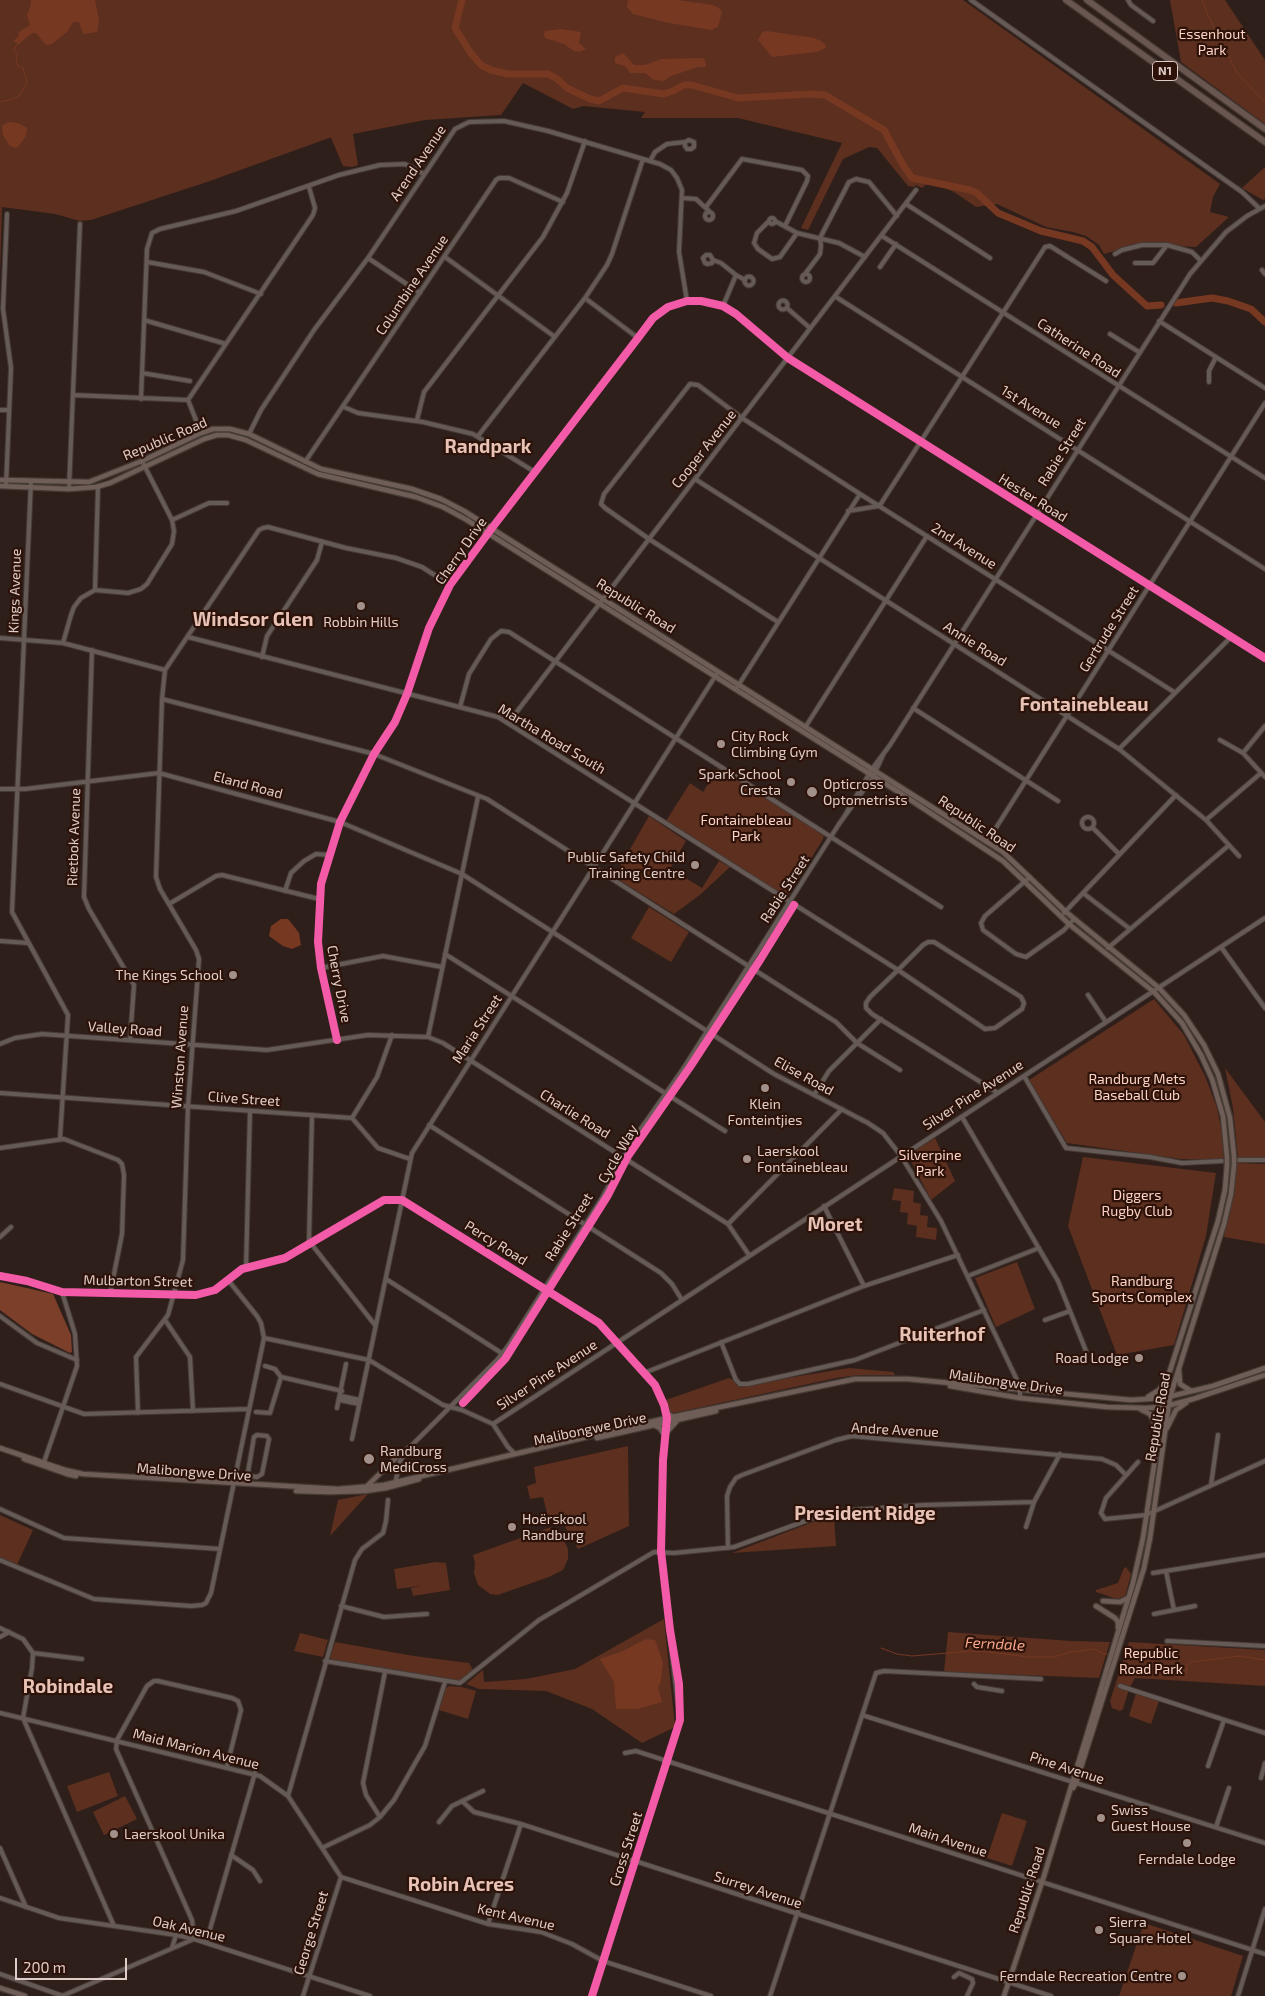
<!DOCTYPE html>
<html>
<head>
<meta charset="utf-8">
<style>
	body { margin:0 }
	#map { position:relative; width:1265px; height:1996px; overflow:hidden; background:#2f1f1a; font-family:"Exo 2",sans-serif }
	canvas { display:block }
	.scale { position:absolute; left:15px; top:1958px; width:112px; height:22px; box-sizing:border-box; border:2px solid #e0cdc7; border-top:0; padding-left:6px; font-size:15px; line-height:18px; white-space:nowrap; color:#e0cdc7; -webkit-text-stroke:4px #2c1209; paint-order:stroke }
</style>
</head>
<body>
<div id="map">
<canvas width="1265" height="1996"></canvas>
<div class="scale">200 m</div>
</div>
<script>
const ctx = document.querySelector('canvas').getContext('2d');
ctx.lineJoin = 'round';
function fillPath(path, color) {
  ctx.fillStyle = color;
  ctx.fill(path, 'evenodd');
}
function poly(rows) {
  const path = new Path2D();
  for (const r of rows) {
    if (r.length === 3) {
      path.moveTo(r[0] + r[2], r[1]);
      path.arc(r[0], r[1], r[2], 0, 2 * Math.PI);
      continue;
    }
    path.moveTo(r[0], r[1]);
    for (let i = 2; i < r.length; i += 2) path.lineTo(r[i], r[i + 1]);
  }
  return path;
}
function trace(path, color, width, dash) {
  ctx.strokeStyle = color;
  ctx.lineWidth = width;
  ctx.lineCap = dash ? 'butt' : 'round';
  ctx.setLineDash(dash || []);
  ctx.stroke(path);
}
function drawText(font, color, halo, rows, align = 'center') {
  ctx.font = font + ' "Exo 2",sans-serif';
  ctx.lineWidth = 4.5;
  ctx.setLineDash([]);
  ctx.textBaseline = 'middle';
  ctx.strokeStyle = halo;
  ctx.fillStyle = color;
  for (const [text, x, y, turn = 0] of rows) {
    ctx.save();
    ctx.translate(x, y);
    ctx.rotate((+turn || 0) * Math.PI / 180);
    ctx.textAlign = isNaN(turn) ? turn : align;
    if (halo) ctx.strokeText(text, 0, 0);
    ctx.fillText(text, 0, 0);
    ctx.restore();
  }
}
fillPath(poly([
	[0,0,963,0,1220,184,1213,197,1210,212,1229,217,1196,247,1139,244,1104,254,1099,245,1086,236,1073,232,1046,227,997,204,976,207,954,192,930,182,922,188,916,185,914,187,908,186,877,148,869,147,843,159,808,230,801,228,842,143,738,118,641,118,645,112,583,106,573,109,523,83,501,115,425,120,353,134,358,165,352,167,343,166,331,138,329,138,210,181,91,220,80,221,55,214,2,207,0,273],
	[1170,0,1225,0,1265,60,1265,124,1181,62],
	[1265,167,1265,199,1263,200,1242,188],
	[719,767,824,834,823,839,788,896,781,894,666,821,690,783,703,792],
	[649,816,686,841,670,869,702,888,719,861,730,867,701,894,674,914,614,877],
	[649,907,689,932,671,962,631,938],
	[1154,999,1184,1035,1205,1076,1217,1108,1222,1133,1224,1160,1181,1159,1067,1143,1029,1080],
	[1225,1068,1265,1122,1265,1158,1238,1158,1233,1108],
	[935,1138,955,1181,931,1200,908,1155],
	[1083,1157,1216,1173,1206,1236,1174,1345,1117,1355,1068,1226],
	[1237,1163,1265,1164,1265,1244,1224,1237],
	[894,1188,914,1191,913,1202,921,1204,920,1215,928,1216,927,1227,937,1228,936,1240,916,1237,917,1226,907,1224,908,1213,900,1212,901,1201,892,1200],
	[1017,1262,1035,1309,996,1327,975,1278],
	[849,1368,893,1372,895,1375,858,1375,836,1378,674,1413,670,1412,663,1401,729,1378,738,1382,750,1384],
	[628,1446,629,1526,578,1549,560,1518,548,1517,543,1497,530,1499,527,1486,536,1483,534,1467],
	[368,1494,330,1536,338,1500],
	[0,1515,33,1530,17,1565,0,1559],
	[834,1516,836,1546,732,1553,826,1517],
	[551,1527,552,1532,559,1534,563,1538,568,1549,568,1559,563,1570,549,1577,498,1595,490,1594,478,1585,474,1573,475,1563,473,1555],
	[436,1562,446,1563,450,1590,413,1596,411,1588,420,1586,397,1589,394,1569],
	[1126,1567,1131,1574,1125,1596,1117,1599,1096,1592,1096,1590,1118,1583,1124,1568],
	[664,1619,675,1727,642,1743,592,1709,546,1691,479,1689,466,1684,483,1670,484,1682,526,1679,575,1669],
	[948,1632,1071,1641,1110,1642,1099,1678,944,1672],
	[300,1633,328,1640,323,1657,294,1651],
	[335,1642,414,1656,469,1663,473,1670,459,1681,332,1660,330,1657],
	[1129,1642,1265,1650,1265,1686,1135,1678,1129,1689,1123,1709,1120,1711,1112,1708,1110,1701],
	[449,1686,462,1687,476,1691,468,1719,439,1710,446,1688],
	[1136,1693,1159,1701,1151,1724,1129,1716],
	[109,1772,118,1796,77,1812,67,1786],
	[125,1796,137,1819,104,1835,93,1812],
	[1002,1813,1027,1821,1012,1866,987,1858],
	[1144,1923,1243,1956,1231,1996,1119,1996]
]), '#5c2f1f');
fillPath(poly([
	[0,1282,53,1294,71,1335,72,1352,70,1353,32,1334,0,1310]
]), '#7c3f2a');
fillPath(poly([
	[31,0,95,0,99,20,97,32,83,34,79,22,73,22,68,31,52,44,46,45,36,33,32,33,19,44,13,41,18,37,19,32,30,25,27,15,30,7],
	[628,0,677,0,712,5,718,7,722,12,718,27,711,30,669,23,633,14,627,7],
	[561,29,581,32,579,43,586,49,580,52,574,51,564,44,545,38,544,35,545,31],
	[767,31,814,38,821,41,825,44,826,48,816,52,772,57,758,40,762,32],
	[623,53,634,65,645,65,661,59,702,58,705,59,706,65,705,67,698,67,671,76,664,81,654,80,645,73,630,73,625,66,615,63,615,57],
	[8,122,18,123,27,128,26,136,18,147,15,148,9,145,3,135,2,126],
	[281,919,288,919,293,925,299,933,301,945,292,949,283,946,269,936,271,926],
	[646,1639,655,1640,663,1663,661,1681,658,1687,662,1702,638,1709,616,1709,614,1682,600,1659,623,1651]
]), '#773822');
trace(poly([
	[1202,0,1208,15,1237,73,1265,102],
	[0,102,13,99,20,95,27,82,23,68,18,66,16,61,17,55,14,49,19,42],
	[881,1648,897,1654,912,1656,971,1651,990,1652,1028,1657,1054,1657,1071,1652,1094,1649,1104,1654,1108,1654],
	[1124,1653,1132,1650,1141,1651,1145,1653,1152,1666,1156,1669,1166,1669,1173,1675,1180,1677,1186,1674,1187,1665,1191,1662,1239,1656,1265,1660]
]), '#773822', 1);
trace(poly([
	[462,0,455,28,470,52,481,65,491,70,508,74,548,74,556,78,567,88,590,99,599,101,623,88,664,94,673,91,684,85,692,85,738,98,811,94,825,95,884,130,903,165,912,178,970,190,977,193,998,213,1041,231,1083,241,1092,247,1113,275,1147,306,1161,305],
	[1176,303,1212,298,1228,301,1251,309,1265,322]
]), '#773822', 7);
const minor = poly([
	[971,0,1242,192,1259,208],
	[1128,0,1131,5,1153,21],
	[650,161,655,152,667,144,685,142,689,140,694,142,694,147,691,149,687,149,685,146,685,142],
	[682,198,696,199,709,211],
	[906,204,990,258],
	[706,207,742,159,802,170,808,176,807,181,785,226],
	[709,216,4],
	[772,221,3],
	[769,221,757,233,754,243,758,249,772,259,780,257,797,233],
	[775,221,797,233,839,243,865,257],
	[882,236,1265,478],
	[1115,254,1122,250,1142,245,1167,245,1192,252,1200,260],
	[445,257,555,337],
	[368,258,420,293],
	[713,260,712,263,707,264,705,263,703,258,706,255,710,255,713,260,721,263,736,275],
	[147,262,204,272,261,294],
	[1135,263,1153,263,1167,245],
	[880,267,896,244],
	[1262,270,1265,274],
	[806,278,4],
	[805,274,820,254,821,246,820,238,849,182,856,179,869,182,897,216],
	[749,281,4.5],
	[836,297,1265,569],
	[585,298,638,338],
	[783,305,4.5],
	[723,306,736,275,745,280],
	[787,308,810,328],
	[144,320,226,344],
	[1159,321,1265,388],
	[1110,334,1139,352],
	[142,373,190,381],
	[1209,382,1209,371,1216,357],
	[73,395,188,400],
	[141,399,147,249,152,233,160,229,236,211,339,175,380,165,405,164,424,174],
	[188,400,313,215,315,208,309,187],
	[188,400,201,433],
	[344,407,358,413,423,422,473,434,535,472],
	[0,410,9,410],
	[417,420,424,392,543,237,567,193,585,141],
	[249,434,261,410,314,330,368,258,455,129,469,122,504,121,548,131,660,164,671,170,677,178,682,190,679,252,687,301],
	[478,436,585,298,607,265,612,254,643,159],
	[305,462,496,180,499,178,509,178,563,202],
	[695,479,1119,749,1206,820,1239,856],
	[31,481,12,912,68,1015,60,1138],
	[6,486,11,368,3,309,7,214],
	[69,489,80,224],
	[848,511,879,506,882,502,1045,247,1050,246,1106,281],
	[172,520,209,503,227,503],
	[95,590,98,487],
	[778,622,649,539,605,508,601,504,604,494,690,384,698,385,742,418,860,494,1174,692],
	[188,637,498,717,898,970,985,1029,995,1028,1022,1009,1024,1003,1021,997,934,942,928,942,923,945,898,970,870,997,866,1003,866,1008,872,1014,998,1093],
	[0,638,63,643,165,670],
	[63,643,71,615,74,607,81,598,95,590,128,593,141,589,147,584,172,544,174,531,172,520,142,461],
	[92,650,84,897,89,909,134,985,130,1040],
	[262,657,267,636,317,560,322,542],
	[736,689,860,494],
	[162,699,374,754,487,799,836,1022,857,1043,900,1070],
	[460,707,469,674,491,639,501,631,509,632,941,907],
	[913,708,1058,801],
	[509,722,916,190],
	[806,726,927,536],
	[1220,740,1243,753,1265,777],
	[1119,749,1231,637],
	[1243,753,1265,726],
	[0,789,25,789,159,773,340,822,462,874,774,1074,868,1123,883,1133,901,1156,941,1221,1017,1380,1020,1390,1020,1398],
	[1088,823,6],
	[844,817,872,769,890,745,1190,274,1226,232,1247,216,1265,206],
	[1206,820,1261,773],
	[1093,828,1119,854],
	[987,842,1265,403],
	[1030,877,985,916,981,923,983,930,1016,954,1026,957,1064,930,1074,919],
	[285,891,291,873,304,861,316,854,330,855],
	[1083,893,1130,929],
	[169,904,216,876,222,875,319,899],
	[1064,913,1176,795],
	[0,941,28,943],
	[1221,947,1265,1008],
	[1108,948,1228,846],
	[445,954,725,1131],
	[321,968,383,956,442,967],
	[1088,995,1106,1022],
	[428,1037,478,797],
	[337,1040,321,968,318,942,321,884,340,822,374,754,395,722,407,694,429,628,450,585,492,528,638,338,653,318,668,307,687,301,701,301,723,306,736,314,788,358,1265,658],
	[0,1044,15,1038,42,1034,267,1050,368,1035,428,1037,443,1043,728,1224,749,1255],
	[1024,1076,1066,1148,1150,1157,1182,1163,1222,1161],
	[0,1093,352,1118,378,1148,410,1159],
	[814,1095,829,1071,881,1019],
	[312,1115,309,1241,375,1325],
	[962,1117,1058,1281,1086,1351],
	[352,1118,377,1077,392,1035],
	[429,1125,661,1273,672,1284,682,1300],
	[0,1148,64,1139,118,1160,122,1164,124,1175,122,1234,110,1294],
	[1238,1160,1265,1160],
	[824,1206,864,1286],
	[728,1224,842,1109],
	[0,1237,11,1227],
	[246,1268,250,1111],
	[0,1276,27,1281,62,1292,196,1295,215,1290,242,1269,285,1258,384,1200,402,1200,599,1323,655,1385,664,1405,666,1415],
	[968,1276,1039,1248],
	[386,1279,503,1354],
	[0,1316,37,1343,77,1360],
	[165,1320,190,1357,193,1411],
	[1045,1320,1070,1311],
	[264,1338,369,1360,443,1405,462,1410,493,1424,508,1447,515,1454],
	[721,1342,736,1380,740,1384,748,1384,855,1360,984,1310],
	[644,1373,864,1286,958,1255],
	[281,1377,342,1391],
	[0,1384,84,1414,249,1409],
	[341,1396,360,1400],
	[340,1400,359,1404],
	[337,1408,346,1364],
	[256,1412,270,1413,281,1377,275,1369,265,1366],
	[138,1413,136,1357,168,1315,183,1260,188,1106,199,959,196,950,160,889,156,877,162,699,165,670,259,530,263,528,268,527,346,548,396,558,422,567,450,585],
	[493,1424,1265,918],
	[257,1435,267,1436,269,1439,262,1474,257,1477,250,1476,248,1472,254,1437,257,1435],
	[352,1439,412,1153,716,675],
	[1138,1462,1106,1498,1101,1513,1105,1519,1146,1515,1265,1461],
	[43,1465,77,1366,75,1334,62,1292],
	[395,1484,400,1461,409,1448,497,1360,508,1346,602,1198,635,1137,681,1072,839,824,873,777,883,755],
	[1211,1485,1218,1435],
	[0,1509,64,1538,220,1549],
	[1026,1527,1034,1502,1060,1454],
	[728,1548,727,1496,730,1487,736,1478,742,1475,836,1440,852,1436,1102,1459,1116,1465,1126,1475],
	[0,1560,94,1599,191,1606,202,1605,206,1603,211,1593,264,1338,261,1323,257,1316,228,1280],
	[1166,1571,1174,1610],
	[1153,1573,1265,1555],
	[341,1606,384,1617,427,1614],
	[1154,1614,1195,1606],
	[0,1628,23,1639,33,1653,32,1668,23,1718,114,1926],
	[0,1637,9,1632],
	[670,1638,678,1704,680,1710],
	[1167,1641,1265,1646],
	[33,1653,82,1659],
	[325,1661,460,1683,539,1620,654,1552,674,1553,734,1547,822,1515,838,1511,924,1505,1034,1502],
	[974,1684,977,1687,1002,1691],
	[1120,1686,1265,1733],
	[0,1713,260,1776,288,1796,341,1877],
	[862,1715,1265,1843],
	[625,1753,636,1751,1265,1954],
	[1208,1766,1224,1720],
	[1261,1778,1265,1763],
	[288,1796,355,1560,362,1549,383,1533,386,1521,388,1500],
	[462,1801,474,1812,521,1824,1051,1996],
	[380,1817,366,1795,363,1783,385,1672],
	[439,1822,452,1806,483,1791],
	[1216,1827,1229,1788],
	[0,1848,26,1907],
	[322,1848,370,1825,380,1817,394,1800,425,1746,445,1682],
	[231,1855,253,1870,260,1881],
	[341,1877,488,1924,541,1932,572,1944,603,1961,711,1996],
	[0,1898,59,1918,176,1935,194,1939,370,1996],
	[488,1924,521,1824],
	[206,1943,255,1773],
	[172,1948,176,1935],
	[0,1974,63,1996],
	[954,1977,959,1973,972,1979,973,1983,967,1996],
	[62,1996,194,1939,192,1920,116,1749,117,1740,147,1686,154,1681,158,1681,232,1698,238,1701,241,1710,227,1766],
	[303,1996,341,1877],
	[592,1996,680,1720,679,1684,670,1630,661,1551,663,1460,667,1422],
	[770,1996,876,1673,884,1671,1041,1679],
	[1238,1996,1265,1909]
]);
const major = poly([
	[0,480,89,482,142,461,201,433,213,429,230,429,249,434,321,469,412,489,441,499,464,511,1003,852,1066,912,1159,988,1184,1015,1204,1045,1218,1074,1230,1118,1234,1156],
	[0,486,69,489,96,487,110,483,204,439,217,435,228,435,246,440,318,474,416,497,443,507,467,520,897,791,1003,861,1069,924,1154,992,1182,1023,1201,1055,1212,1079,1223,1116,1227,1157],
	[1179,1370,1180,1384,1191,1391],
	[950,1386,1020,1398,1107,1407,1146,1408,1163,1407,1193,1399,1265,1375],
	[1148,1397,1159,1390,1166,1381],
	[1140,1409,1150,1414,1158,1430],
	[666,1412,673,1417],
	[656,1426,660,1428,665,1436],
	[1167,1428,1176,1410,1186,1403],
	[666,1433,676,1422],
	[597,1438,716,1411],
	[0,1448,65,1470,83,1474,338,1489,384,1485,667,1418,855,1379,908,1379,1131,1400,1164,1398,1180,1394,1213,1386,1265,1368],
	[24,1459,67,1474,76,1476],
	[366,1487,398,1456,409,1448],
	[296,1491,330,1492,365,1491,386,1488,419,1479],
	[1103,1601,1120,1602,1128,1598],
	[1096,1606,1115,1618,1118,1622,1118,1628],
	[1073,1788,1076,1783,1144,1568,1150,1538,1170,1397,1224,1224,1231,1194,1234,1165],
	[0,1988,25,1996],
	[1004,1996,1044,1876,1133,1583,1143,1538,1167,1380,1218,1221,1225,1190,1227,1165]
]);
const highway = poly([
	[1066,0,1265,142],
	[1087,0,1265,129]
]);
trace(minor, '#463a35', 6);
trace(major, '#463a35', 7);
trace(highway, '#463a35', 8);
trace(minor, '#665a56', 4);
trace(major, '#6f5e58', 4.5);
trace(highway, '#6a5650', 5.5);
const majorBridge = poly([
	[1234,1156,1234,1165],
	[1227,1165,1227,1157]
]);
trace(majorBridge, '#463a35', 7, []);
trace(majorBridge, '#6f5e58', 4.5);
trace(poly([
	[337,1040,321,968,318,942,321,884,340,822,374,754,395,722,407,694,429,628,450,585,492,528,638,338,653,318,668,307,687,301,701,301,723,306,736,314,788,358,1265,658],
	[0,1276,27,1281,62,1292,196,1295,215,1290,242,1269,285,1258,384,1200,402,1200,599,1323,655,1385,664,1405,667,1418,663,1460,661,1551,670,1630,679,1684,680,1720,592,1996],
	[463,1403,505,1359,608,1195,628,1156,690,1067,760,960,794,905]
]), '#f35aa7', 8);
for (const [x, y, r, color] of [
	[361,606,5,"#a2908a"],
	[721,744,5,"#a2908a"],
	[791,782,5,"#a2908a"],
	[812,792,6,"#a2908a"],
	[695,865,5,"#a2908a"],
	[233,975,5,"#a2908a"],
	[765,1088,5,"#a2908a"],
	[747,1159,5,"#a2908a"],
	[1139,1358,5,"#a2908a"],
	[369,1459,6,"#a2908a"],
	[512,1527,5,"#a2908a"],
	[1101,1818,5,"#a2908a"],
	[114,1834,5,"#a2908a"],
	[1187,1843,5,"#a2908a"],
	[1099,1930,5,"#a2908a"],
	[1182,1976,5,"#a2908a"]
]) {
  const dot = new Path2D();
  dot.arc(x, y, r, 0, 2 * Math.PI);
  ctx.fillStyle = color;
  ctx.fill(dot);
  trace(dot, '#2c1209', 2);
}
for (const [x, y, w] of [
	[1165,71,25]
]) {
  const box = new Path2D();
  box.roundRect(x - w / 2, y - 9.5, w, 19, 4);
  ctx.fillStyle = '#2c1209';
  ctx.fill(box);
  trace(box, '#e0cdc7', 1);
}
drawText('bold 12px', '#e0cdc7', null, [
	["N1",1165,71]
]);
drawText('14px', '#fed3c5', '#2c1209', [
	["Essenhout",1212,34],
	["Park",1212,50],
	["Fontainebleau",746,820],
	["Park",746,836],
	["Randburg Mets",1137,1079],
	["Baseball Club",1137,1095],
	["Silverpine",930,1155],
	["Park",930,1171],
	["Diggers",1137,1195],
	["Rugby Club",1137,1211],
	["Randburg",1142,1281],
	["Sports Complex",1142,1297],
	["Republic",1151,1653],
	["Road Park",1151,1669]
]);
drawText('14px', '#e0cdc7', '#2c1209', [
	["Arend Avenue",418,163,-56],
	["Columbine Avenue",412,285,-56],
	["Catherine Road",1079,348,33],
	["1st Avenue",1031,407,32],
	["Republic Road",165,439,-23],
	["Cooper Avenue",704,449,-52],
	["Rabie Street",1062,452,-58],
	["Hester Road",1033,498,32],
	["2nd Avenue",964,546,32],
	["Cherry Drive",461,551,-55],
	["Kings Avenue",15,591,-88],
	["Republic Road",636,606,32],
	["Gertrude Street",1109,629,-58],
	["Annie Road",975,644,32],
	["Martha Road South",552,739,31],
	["Eland Road",248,785,15],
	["Republic Road",977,824,34],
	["Rietbok Avenue",74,837,-88],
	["Rabie Street",785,889,-57],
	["Cherry Drive",339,984,79],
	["Valley Road",125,1029,4],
	["Maria Street",477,1029,-57],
	["Winston Avenue",180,1057,-86],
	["Elise Road",804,1076,29],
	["Silver Pine Avenue",973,1095,-33],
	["Clive Street",244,1099,4],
	["Charlie Road",575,1114,32],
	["Cycle Way",618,1154,-60],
	["Rabie Street",569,1227,-58],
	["Percy Road",496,1243,32],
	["Mulbarton Street",138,1281,1],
	["Silver Pine Avenue",547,1375,-33],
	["Malibongwe Drive",1006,1382,8],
	["Republic Road",1158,1417,-80],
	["Malibongwe Drive",590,1429,-12],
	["Andre Avenue",895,1430,3],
	["Malibongwe Drive",194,1472,4],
	["Maid Marion Avenue",196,1749,14],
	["Pine Avenue",1067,1768,18],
	["Main Avenue",948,1840,18],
	["Cross Street",626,1849,-72],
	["Surrey Avenue",758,1890,18],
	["Republic Road",1027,1890,-72],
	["Kent Avenue",516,1917,13],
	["Oak Avenue",189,1929,13],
	["George Street",311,1933,-73]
]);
drawText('14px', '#e0cdc7', '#2c1209', [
	["Robbin Hills",361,622,"center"],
	["City Rock",731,736],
	["Climbing Gym",731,752],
	["Spark School",781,774,"right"],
	["Cresta",781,790,"right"],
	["Opticross",823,784],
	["Optometrists",823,800],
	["Public Safety Child",685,857,"right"],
	["Training Centre",685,873,"right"],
	["The Kings School",223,975,"right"],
	["Klein",765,1104,"center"],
	["Fonteintjies",765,1120,"center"],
	["Laerskool",757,1151],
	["Fontainebleau",757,1167],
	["Road Lodge",1129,1358,"right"],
	["Randburg",380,1451],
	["MediCross",380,1467],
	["Hoërskool",522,1519],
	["Randburg",522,1535],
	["Swiss",1111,1810],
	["Guest House",1111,1826],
	["Laerskool Unika",124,1834],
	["Ferndale Lodge",1187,1859,"center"],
	["Sierra",1109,1922],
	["Square Hotel",1109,1938],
	["Ferndale Recreation Centre",1172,1976,"right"]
], 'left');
drawText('italic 15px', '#f8a78c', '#2c1209', [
	["Ferndale",995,1644,3]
]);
drawText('bold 19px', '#e8c2b5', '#2c1209', [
	["Randpark",488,447],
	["Windsor Glen",253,620],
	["Fontainebleau",1084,705],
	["Moret",835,1225],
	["Ruiterhof",942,1335],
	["President Ridge",865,1514],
	["Robindale",68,1687],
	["Robin Acres",461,1885]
]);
</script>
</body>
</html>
